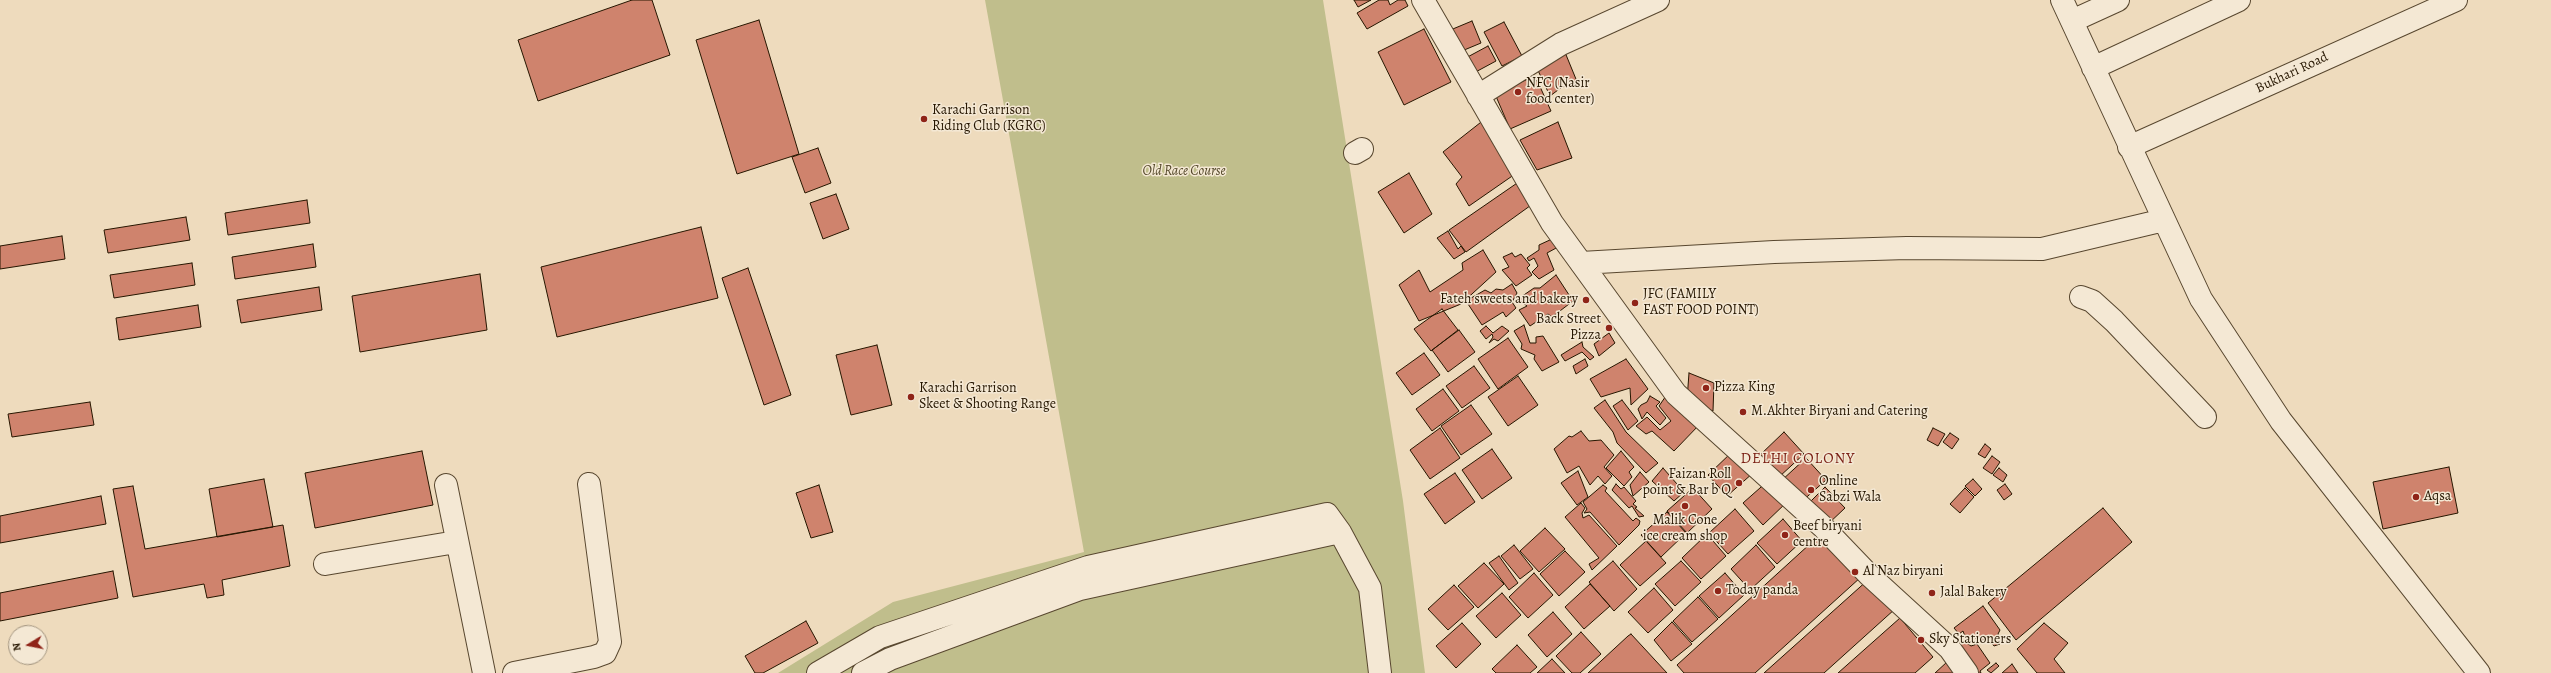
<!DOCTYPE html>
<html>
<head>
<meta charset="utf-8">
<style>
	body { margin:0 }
	#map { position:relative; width:2551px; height:673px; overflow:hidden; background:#eedbbd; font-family:Alegreya,serif }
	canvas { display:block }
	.north { position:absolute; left:8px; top:625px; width:40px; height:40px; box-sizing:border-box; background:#f4e8d4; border:1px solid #a2947f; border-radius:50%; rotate:260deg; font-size:11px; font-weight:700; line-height:16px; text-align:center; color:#261600 }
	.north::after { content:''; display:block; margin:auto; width:14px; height:18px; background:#8f2418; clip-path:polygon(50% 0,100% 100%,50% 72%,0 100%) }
</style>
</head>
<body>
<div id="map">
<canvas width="2551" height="673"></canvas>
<div class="north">N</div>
</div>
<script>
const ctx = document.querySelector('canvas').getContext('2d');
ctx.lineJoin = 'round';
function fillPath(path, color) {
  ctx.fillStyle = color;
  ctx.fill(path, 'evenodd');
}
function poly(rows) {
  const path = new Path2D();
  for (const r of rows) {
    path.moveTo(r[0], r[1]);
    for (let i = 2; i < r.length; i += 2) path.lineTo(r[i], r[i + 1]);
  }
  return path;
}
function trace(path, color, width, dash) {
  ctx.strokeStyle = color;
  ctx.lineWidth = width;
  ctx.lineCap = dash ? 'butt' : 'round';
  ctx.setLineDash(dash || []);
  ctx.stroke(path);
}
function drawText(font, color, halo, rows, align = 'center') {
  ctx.font = font + ' Alegreya,serif';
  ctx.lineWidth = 3;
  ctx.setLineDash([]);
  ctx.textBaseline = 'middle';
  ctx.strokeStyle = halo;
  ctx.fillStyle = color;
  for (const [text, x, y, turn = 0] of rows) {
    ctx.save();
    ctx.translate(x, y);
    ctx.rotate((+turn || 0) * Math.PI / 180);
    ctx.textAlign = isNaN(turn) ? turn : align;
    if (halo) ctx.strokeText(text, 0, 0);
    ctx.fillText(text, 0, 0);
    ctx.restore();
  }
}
fillPath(poly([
	[985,0,1323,0,1403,501,1425,673,778,673,893,602,1084,552]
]), '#c0be8c');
const building = poly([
	[632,0,652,0,670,55,538,101,518,40,632,0],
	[1354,0,1371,0,1358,7,1354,0],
	[1379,0,1388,0,1390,5,1398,0,1405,0,1408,6,1367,29,1357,13,1379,0],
	[759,20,799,154,737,174,696,40,759,20],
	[1472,21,1481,43,1457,53,1448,31,1472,21],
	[1504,22,1522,56,1502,66,1484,32,1504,22],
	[1424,29,1451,82,1404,105,1378,52,1424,29],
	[1562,45,1578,84,1562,87,1550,96,1534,62,1562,45],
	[1488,46,1496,61,1470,75,1462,60,1488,46],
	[1528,79,1534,84,1537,80,1551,111,1510,129,1495,94,1528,79],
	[1485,119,1518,172,1469,206,1456,184,1462,177,1443,152,1485,119],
	[1558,122,1572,158,1537,170,1520,140,1558,122],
	[818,148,831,183,805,193,792,157,818,148],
	[1409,173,1432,214,1404,233,1378,192,1409,173],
	[1523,179,1534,203,1466,252,1449,230,1523,179],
	[836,194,849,229,823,239,810,203,836,194],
	[307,200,310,223,228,235,225,213,307,200],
	[186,217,190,240,108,253,104,230,186,217],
	[701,227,718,298,557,337,541,267,701,227],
	[1448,231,1458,249,1461,246,1465,252,1454,259,1437,238,1448,231],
	[62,236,65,259,0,269,0,246,62,236],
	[1552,239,1558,247,1547,253,1554,270,1539,279,1532,272,1538,266,1534,258,1529,261,1527,258,1539,250,1539,245,1552,239],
	[313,244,316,267,235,279,232,257,313,244],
	[1483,250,1496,272,1461,304,1419,321,1399,285,1419,270,1430,292,1463,270,1462,263,1483,250],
	[1512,253,1515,257,1521,254,1530,265,1527,268,1532,275,1516,286,1502,270,1509,267,1503,257,1512,253],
	[192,263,195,285,114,298,110,275,192,263],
	[748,268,791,395,764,405,722,278,748,268],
	[480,274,487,330,360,352,352,296,480,274],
	[1556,275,1573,301,1552,317,1548,314,1530,326,1519,310,1527,306,1518,299,1534,288,1540,288,1556,275],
	[1512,284,1517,293,1512,302,1516,308,1506,317,1503,312,1482,325,1466,301,1485,290,1491,293,1496,289,1503,290,1512,284],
	[319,287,322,310,241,323,237,300,319,287],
	[198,305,201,327,119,340,116,318,198,305],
	[1442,309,1458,330,1431,351,1414,329,1442,309],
	[1524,325,1530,343,1536,343,1536,337,1543,336,1559,362,1542,371,1534,359,1535,355,1521,349,1522,344,1514,331,1524,325],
	[1486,326,1493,333,1502,326,1509,331,1498,341,1494,339,1489,343,1493,337,1492,334,1486,339,1480,331,1486,326],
	[1459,330,1475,352,1448,372,1432,350,1459,330],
	[1609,333,1615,343,1599,356,1594,344,1609,333],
	[1508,338,1528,367,1498,389,1478,359,1508,338],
	[1582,342,1583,347,1594,357,1590,360,1582,352,1565,361,1561,355,1582,342],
	[877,345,892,405,851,415,836,355,877,345],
	[1424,353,1440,375,1412,395,1396,373,1424,353],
	[1585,359,1588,366,1576,374,1573,366,1585,359],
	[1626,359,1648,389,1631,405,1630,388,1601,397,1590,379,1626,359],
	[1474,366,1490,388,1462,408,1446,386,1474,366],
	[1689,373,1714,383,1713,411,1687,400,1689,373],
	[1518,376,1538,405,1508,426,1488,397,1518,376],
	[1443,389,1459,411,1432,431,1416,409,1443,389],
	[1668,393,1700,424,1674,451,1652,431,1646,434,1636,426,1647,417,1660,430,1671,421,1659,406,1668,393],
	[1650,396,1660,402,1656,406,1666,418,1660,425,1647,412,1642,419,1638,409,1641,405,1647,402,1650,396],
	[1605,400,1626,432,1658,463,1646,473,1617,443,1613,432,1594,408,1605,400],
	[1622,400,1638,421,1628,430,1613,406,1622,400],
	[90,402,94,425,12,437,8,414,90,402],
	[1471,405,1492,434,1461,455,1441,426,1471,405],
	[1440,428,1460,458,1430,479,1410,450,1440,428],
	[1933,428,1945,434,1938,446,1927,440,1933,428],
	[1581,431,1589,441,1601,440,1614,455,1604,467,1612,476,1605,484,1598,476,1590,485,1579,466,1567,473,1554,449,1569,436,1572,437,1581,431],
	[1784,432,1804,454,1779,477,1759,456,1784,432],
	[1950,433,1959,439,1952,449,1943,442,1950,433],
	[1985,444,1991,449,1985,458,1978,454,1985,444],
	[1492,449,1512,478,1482,499,1462,470,1492,449],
	[422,451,433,505,315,528,305,473,422,451],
	[1621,451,1634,467,1629,472,1632,477,1624,486,1606,468,1621,451],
	[1733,451,1753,473,1727,496,1708,475,1733,451],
	[1992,456,2000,462,1992,474,1983,468,1992,456],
	[1806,458,1826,480,1800,503,1781,481,1806,458],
	[2449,467,2458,513,2383,529,2373,482,2449,467],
	[1663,468,1684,492,1674,501,1652,481,1663,468],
	[1999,468,2007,475,2003,482,1993,475,1999,468],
	[1578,471,1588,497,1577,505,1561,483,1578,471],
	[1640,472,1649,482,1633,496,1630,485,1640,472],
	[1455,473,1475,502,1445,524,1424,494,1455,473],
	[264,479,273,527,217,537,209,489,264,479],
	[1973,479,1982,489,1975,496,1965,486,1973,479],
	[1769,480,1788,501,1763,525,1743,503,1769,480],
	[1616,484,1621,489,1624,487,1636,501,1633,504,1637,507,1635,508,1644,516,1639,517,1632,506,1629,508,1612,490,1616,484],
	[2005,484,2012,494,2004,500,1997,490,2005,484],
	[819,485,833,532,811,538,796,493,819,485],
	[1603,485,1607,488,1605,491,1633,521,1636,518,1640,521,1639,525,1619,545,1590,512,1584,513,1587,509,1583,502,1603,485],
	[133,486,145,549,283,525,290,566,222,580,224,595,207,598,204,584,133,597,113,489,133,486],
	[1825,487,1845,508,1827,525,1806,506,1825,487],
	[1693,488,1712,509,1687,533,1667,511,1693,488],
	[1965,488,1974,497,1960,513,1950,504,1965,488],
	[101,496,106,524,0,543,0,516,101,496],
	[1581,503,1585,508,1582,513,1583,518,1589,515,1617,546,1592,570,1589,564,1599,558,1565,517,1581,503],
	[2103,508,2132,542,2016,640,1988,603,2103,508],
	[1735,509,1754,531,1728,554,1709,533,1735,509],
	[1667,512,1686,533,1661,557,1641,535,1667,512],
	[1783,519,1802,541,1777,564,1757,543,1783,519],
	[1545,528,1565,549,1539,572,1520,551,1545,528],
	[1822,533,1861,577,1755,673,1684,673,1677,665,1822,533],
	[1707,534,1726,556,1701,579,1682,558,1707,534],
	[1646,541,1666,563,1640,586,1620,565,1646,541],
	[1514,545,1533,569,1520,579,1501,556,1514,545],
	[1756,545,1775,567,1750,590,1731,569,1756,545],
	[1565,551,1585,572,1559,596,1540,574,1565,551],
	[1499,556,1518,583,1509,590,1489,563,1499,556],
	[1613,561,1637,589,1614,611,1589,582,1613,561],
	[1681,561,1701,582,1675,606,1655,584,1681,561],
	[1484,563,1504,584,1478,608,1458,586,1484,563],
	[113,571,118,598,0,621,0,593,113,571],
	[1534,573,1553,595,1528,618,1509,597,1534,573],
	[1725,573,1744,595,1719,618,1699,596,1725,573],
	[1869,579,1895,609,1824,673,1764,673,1869,579],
	[1590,584,1610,606,1584,629,1565,607,1590,584],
	[1454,585,1474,607,1448,630,1428,609,1454,585],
	[1654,588,1673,610,1648,633,1628,612,1654,588],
	[1502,593,1521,615,1496,638,1476,616,1502,593],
	[1698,597,1718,619,1692,642,1673,621,1698,597],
	[1983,606,2000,630,1998,634,2000,644,1994,646,1988,638,1978,642,1973,634,1966,639,1963,631,1959,634,1954,628,1983,606],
	[1553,612,1572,634,1547,657,1528,635,1553,612],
	[1900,618,1933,657,1915,673,1838,673,1900,618],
	[806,621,818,643,763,673,755,673,745,656,806,621],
	[1672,622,1692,644,1671,661,1654,640,1672,622],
	[1462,623,1481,644,1456,668,1436,646,1462,623],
	[2044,623,2068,643,2054,659,2065,673,2037,673,2017,649,2044,623],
	[1581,632,1601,654,1580,673,1572,673,1556,656,1581,632],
	[1631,634,1667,673,1588,673,1628,636,1631,634],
	[1964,641,1971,646,1977,644,1990,663,1980,671,1981,673,1964,673,1959,666,1970,658,1957,647,1964,641],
	[1517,645,1537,667,1530,673,1496,673,1492,669,1517,645],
	[1552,659,1565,673,1537,673,1552,659],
	[1947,662,1957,673,1935,673,1947,662],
	[1996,663,1999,666,1991,673,1987,670,1996,663],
	[2012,664,2018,673,2002,673,2012,664]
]);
fillPath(building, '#cf836d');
trace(building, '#261600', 1);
const minor = poly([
	[1423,0,1552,223,1676,394,1822,526,1869,575,1950,649,1967,673],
	[2062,0,2201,299,2281,421,2479,673],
	[2072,21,2118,0],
	[2093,68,2239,0],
	[1478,96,1561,44,1658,0],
	[2129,147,2456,0],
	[1355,153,1362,149],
	[1581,263,1774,252,1907,248,2042,249,2164,220],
	[2081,297,2092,301,2114,321,2205,417],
	[446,485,484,673],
	[325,564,456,542],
	[514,673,594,657,605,653,610,642,589,484],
	[818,673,880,637,1088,567,1327,514,1340,532,1370,588,1380,673],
	[863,673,890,659,1080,589,1340,532]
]);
trace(minor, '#58472f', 24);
trace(minor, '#f4e8d4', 22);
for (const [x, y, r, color] of [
	[1518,92,4,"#8f2418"],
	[924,119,4,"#8f2418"],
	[1586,300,4,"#8f2418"],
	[1635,303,4,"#8f2418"],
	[1609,328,4,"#8f2418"],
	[1706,388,4,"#8f2418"],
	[911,397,4,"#8f2418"],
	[1743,412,4,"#8f2418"],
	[1739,483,4,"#8f2418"],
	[1811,490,4,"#8f2418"],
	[2416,497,4,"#8f2418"],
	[1685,506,4,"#8f2418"],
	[1785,535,4,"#8f2418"],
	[1855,572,4,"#8f2418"],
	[1718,591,4,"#8f2418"],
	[1932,593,4,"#8f2418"],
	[1921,640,4,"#8f2418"]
]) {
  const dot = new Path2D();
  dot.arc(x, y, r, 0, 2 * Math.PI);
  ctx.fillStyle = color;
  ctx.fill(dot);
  trace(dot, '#f4e8d4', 1.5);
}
drawText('14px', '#261600', '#f4e8d4', [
	["Bukhari Road",2292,73,-25]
]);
drawText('14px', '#261600', '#f4e8d4', [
	["NFC (Nasir",1526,84],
	["food center)",1526,100],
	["Karachi Garrison",932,111],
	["Riding Club (KGRC)",932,127],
	["JFC (FAMILY",1643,295],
	["FAST FOOD POINT)",1643,311],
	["Fateh sweets and bakery",1578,300,"right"],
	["Back Street",1601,320,"right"],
	["Pizza",1601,336,"right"],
	["Pizza King",1714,388],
	["Karachi Garrison",919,389],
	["Skeet & Shooting Range",919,405],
	["M.Akhter Biryani and Catering",1751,412],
	["Faizan Roll",1731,475,"right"],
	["point & Bar b Q",1731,491,"right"],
	["Online",1819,482],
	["Sabzi Wala",1819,498],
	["Aqsa",2424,497],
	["Malik Cone",1685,521,"center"],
	["ice cream shop",1685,537,"center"],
	["Beef biryani",1793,527],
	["centre",1793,543],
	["Al Naz biryani",1863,572],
	["Today panda",1726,591],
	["Jalal Bakery",1940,593],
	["Sky Stationers",1929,640]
], 'left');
drawText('italic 14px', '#54482a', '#f4e8d4', [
	["Old Race Course",1184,172]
]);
ctx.letterSpacing = '1px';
drawText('15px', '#7a1f14', '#f4e8d4', [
	["DELHI COLONY",1798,459]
]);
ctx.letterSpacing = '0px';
</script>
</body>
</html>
